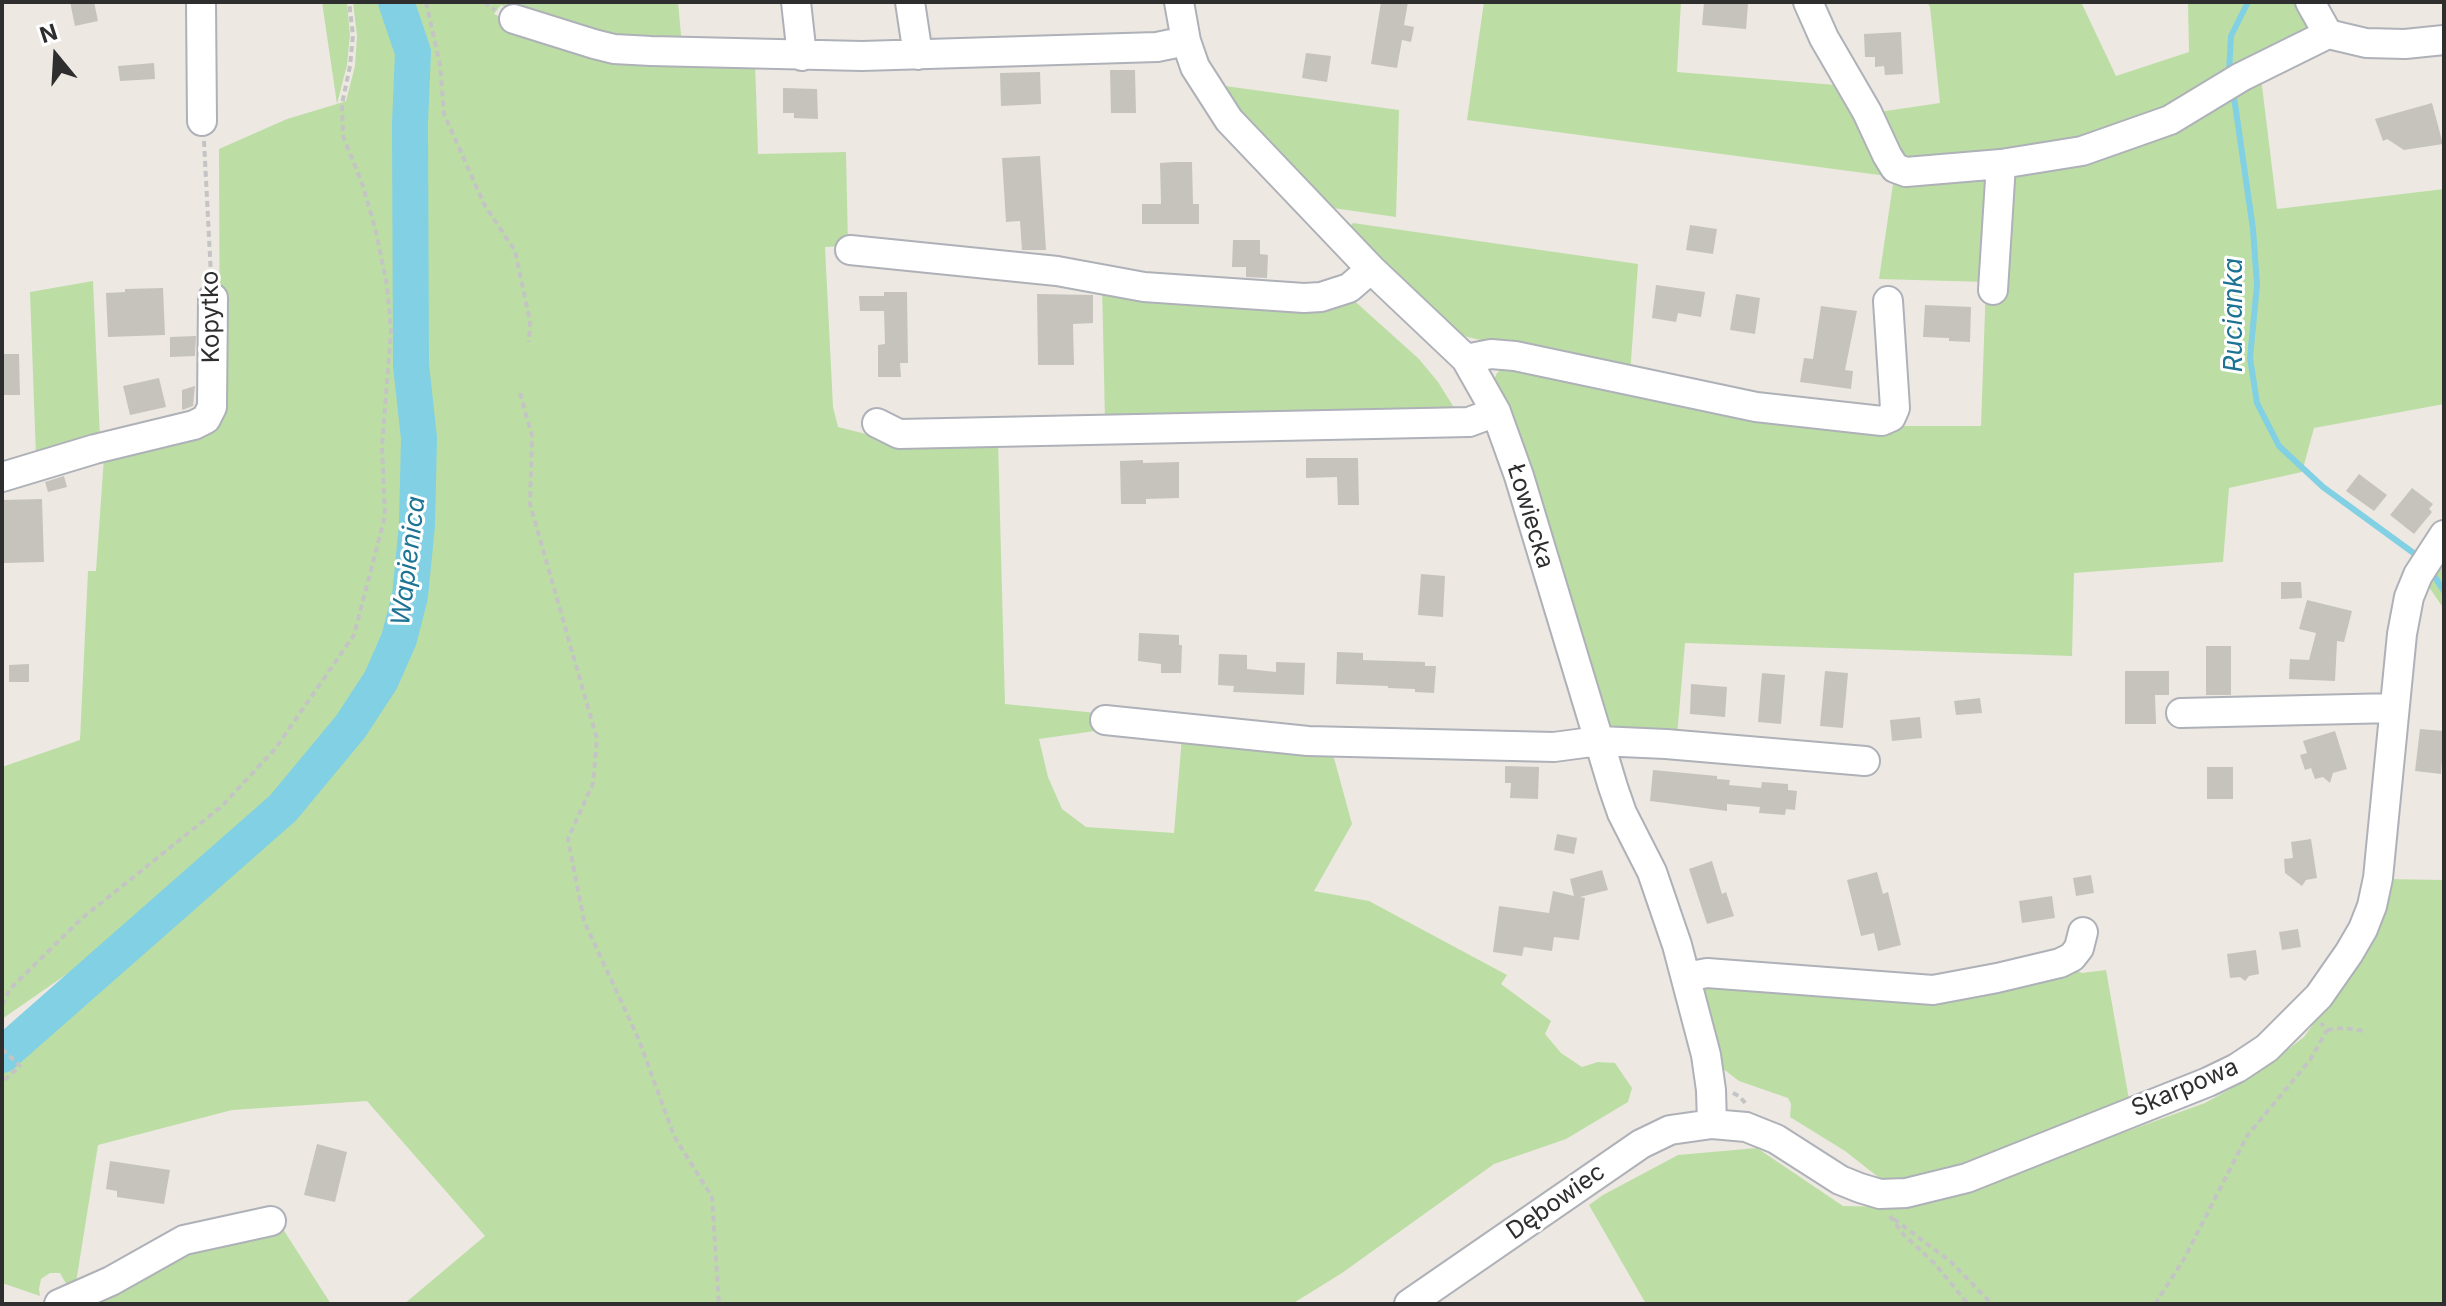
<!DOCTYPE html>
<html>
<head>
<meta charset="utf-8">
<style>
	body { margin:0 }
	#map { position:relative; width:2446px; height:1306px; overflow:hidden; background:#ede8e2; font-family:Inter,sans-serif }
	canvas { display:block }
	.frame { position:absolute; inset:0; border:4px solid #2e2e2e; pointer-events:none }
	.north { position:absolute; left:16px; top:16px; width:80px; height:80px; -webkit-text-stroke:6px #fff; paint-order:stroke; rotate:342deg; font-size:22px; font-weight:700; line-height:32px; text-align:center; color:#2e2e2e }
	.north::after { content:''; display:block; margin:auto; width:28px; height:36px; background:#2e2e2e; clip-path:polygon(50% 0,100% 100%,50% 72%,0 100%) }
</style>
</head>
<body>
<div id="map">
<canvas width="2446" height="1306"></canvas>
<div class="frame"></div>
<div class="north">N</div>
</div>
<script>
const ctx = document.querySelector('canvas').getContext('2d');
ctx.lineJoin = 'round';
function fillPath(path, color) {
  ctx.fillStyle = color;
  ctx.fill(path, 'evenodd');
}
function poly(rows) {
  const path = new Path2D();
  for (const r of rows) {
    path.moveTo(r[0], r[1]);
    for (let i = 2; i < r.length; i += 2) path.lineTo(r[i], r[i + 1]);
  }
  return path;
}
function trace(path, color, width, dash) {
  ctx.strokeStyle = color;
  ctx.lineWidth = width;
  ctx.lineCap = dash ? 'butt' : 'round';
  ctx.setLineDash(dash || []);
  ctx.stroke(path);
}
function drawText(font, color, halo, rows, align = 'center') {
  ctx.font = font + ' Inter,sans-serif';
  ctx.lineWidth = 6;
  ctx.setLineDash([]);
  ctx.textBaseline = 'middle';
  ctx.strokeStyle = halo;
  ctx.fillStyle = color;
  for (const [text, x, y, turn = 0] of rows) {
    ctx.save();
    ctx.translate(x, y);
    ctx.rotate((+turn || 0) * Math.PI / 180);
    ctx.textAlign = isNaN(turn) ? turn : align;
    if (halo) ctx.strokeText(text, 0, 0);
    ctx.fillText(text, 0, 0);
    ctx.restore();
  }
}
fillPath(poly([
	[322,2,347,2,350,35,347,65,337,104,346,101,355,66,357,36,353,2,385,2,399,39,403,66,400,118,402,207,399,347,403,422,401,529,396,589,377,656,339,716,272,795,116,940,2,1019,2,767,80,740,88,571,96,571,104,457,220,409,219,149,287,119,337,104],
	[407,2,678,2,682,46,614,42,520,15,501,5,494,14,514,23,600,50,617,53,755,61,758,154,846,152,848,246,825,247,833,407,838,427,902,443,998,440,1005,704,1097,713,1095,731,1039,739,1048,777,1062,809,1086,827,1174,833,1182,737,1331,747,1352,824,1314,891,1369,901,1507,975,1501,984,1551,1021,1545,1034,1561,1053,1582,1067,1598,1062,1615,1063,1632,1088,1628,1102,1566,1139,1494,1164,1342,1273,1292,1304,404,1304,485,1236,367,1101,232,1110,98,1145,75,1289,65,1282,60,1273,50,1273,41,1279,39,1289,40,1296,2,1283,2,1063,205,894,284,822,358,731,388,684,407,644,419,596,428,526,431,439,421,363,422,124,425,65,421,38],
	[1484,2,1681,2,1677,72,1848,86,1894,177,2079,143,1907,166,1872,113,1940,103,1930,7,1927,2,2081,2,2116,76,2189,52,2188,2,2303,2,2312,25,2305,35,2259,61,2277,209,2444,189,2444,404,2314,428,2302,472,2229,488,2223,562,2074,573,2072,656,1685,643,1677,736,1605,734,1493,382,1497,373,1503,368,1882,426,1981,426,1986,282,1879,279,1894,177,1467,120],
	[1218,85,1399,110,1396,217,1333,208,1328,211,1276,156],
	[1353,223,1638,264,1630,375,1459,335,1347,230],
	[93,281,100,438,36,457,30,292],
	[1102,285,1349,296,1419,359,1438,382,1458,414,1105,421],
	[2432,562,2444,562,2444,609,2422,577],
	[2384,879,2444,880,2444,1304,1646,1304,1589,1205,1603,1195,1678,1155,1757,1148,1843,1206,1897,1207,1970,1188,2205,1103,2252,1077,2304,1037,2330,1001],
	[2069,967,2082,973,2106,970,2130,1105,1960,1172,1887,1184,1845,1151,1790,1117,1791,1104,1788,1098,1739,1081,1722,1068,1716,1057,1699,987,1709,981,1934,998],
	[279,1223,331,1304,73,1304,169,1252]
]), '#bcdea5');
trace(poly([
	[2229,72,2231,36,2248,2],
	[2234,97,2253,229,2257,285,2250,358,2257,403,2279,446,2323,487,2419,557],
	[2431,571,2444,591]
]), '#81d0e3', 6);
trace(poly([
	[2,1055,283,808,351,726,381,680,399,639,410,596,417,525,419,438,411,365,410,123,413,52,396,2]
]), '#81d0e3', 36);
fillPath(poly([
	[70,2,94,2,98,21,75,26],
	[1381,2,1408,2,1404,25,1414,27,1411,42,1402,40,1397,68,1371,64],
	[1704,2,1745,2,1745,4,1748,4,1746,29,1702,25],
	[1901,32,1903,74,1885,75,1884,66,1875,67,1875,57,1865,57,1864,34],
	[1306,53,1331,56,1327,82,1302,78],
	[154,63,155,79,120,81,118,66],
	[1110,70,1135,70,1136,113,1111,113],
	[1040,72,1041,104,1001,106,1000,73],
	[783,88,817,89,818,119,794,118,794,113,783,113],
	[2432,103,2443,144,2404,150,2387,139,2383,141,2375,119],
	[1040,156,1046,250,1022,250,1020,221,1006,222,1002,158],
	[1174,162,1192,162,1193,204,1199,204,1199,224,1142,224,1142,204,1161,204,1160,163],
	[1690,225,1717,229,1713,254,1686,250],
	[1233,240,1260,240,1260,254,1268,255,1267,278,1246,277,1246,267,1232,267],
	[1656,285,1705,292,1701,317,1678,313,1676,322,1652,318],
	[163,288,165,335,108,337,106,293,125,292,125,289],
	[884,292,907,292,908,363,900,363,901,377,878,377,878,345,885,344,884,311,860,311,859,296,884,296],
	[1037,294,1093,295,1093,323,1073,324,1074,365,1038,365],
	[1736,294,1760,298,1755,334,1730,330],
	[1925,305,1971,307,1970,342,1949,341,1949,338,1923,337],
	[1821,306,1857,311,1845,370,1853,371,1851,389,1800,382,1804,358,1813,359],
	[196,336,195,356,170,357,170,337],
	[2,354,19,354,20,395,2,395],
	[159,378,166,407,130,415,123,386],
	[195,386,193,406,182,410,182,390],
	[1306,458,1358,458,1359,505,1338,505,1337,477,1306,478],
	[1143,460,1143,463,1179,462,1179,498,1146,499,1146,504,1121,504,1120,461],
	[2359,474,2387,495,2374,511,2346,491],
	[64,476,67,487,48,492,45,482],
	[2412,488,2433,504,2429,509,2432,512,2414,534,2390,515],
	[42,499,44,562,4,563,2,500],
	[1421,574,1445,576,1443,617,1418,615],
	[2281,582,2301,582,2302,598,2281,599],
	[2307,600,2352,611,2344,642,2337,641,2335,681,2289,679,2290,659,2309,660,2316,633,2299,629],
	[1139,633,1179,635,1179,645,1182,645,1181,673,1161,673,1161,664,1138,661],
	[2206,646,2231,646,2231,695,2206,695],
	[1337,652,1363,653,1363,660,1425,662,1425,666,1436,666,1434,693,1415,692,1415,689,1388,688,1388,686,1336,684],
	[1219,654,1247,655,1247,669,1276,672,1276,662,1305,663,1304,695,1233,692,1234,686,1218,685],
	[29,664,29,682,9,682,9,665],
	[1825,671,1848,673,1843,728,1820,726],
	[2125,671,2169,671,2169,695,2155,695,2156,724,2125,724],
	[1762,673,1785,675,1781,724,1758,722],
	[1691,684,1727,687,1725,717,1690,714],
	[1980,698,1982,713,1956,715,1954,701],
	[1920,717,1922,738,1892,741,1890,720],
	[2420,729,2444,731,2441,774,2415,771],
	[2335,731,2347,769,2333,773,2330,783,2323,777,2315,779,2311,768,2305,770,2300,755,2307,753,2303,741],
	[1505,766,1539,767,1538,799,1510,798,1511,783,1505,783],
	[2207,767,2233,767,2233,799,2207,799],
	[1653,770,1717,776,1717,779,1730,780,1729,785,1761,788,1762,782,1788,784,1788,790,1797,791,1795,810,1786,809,1785,815,1759,813,1760,807,1727,804,1727,811,1650,801],
	[1557,834,1577,838,1574,854,1554,850],
	[2311,839,2317,878,2306,880,2302,886,2285,873,2284,859,2293,858,2291,842],
	[1712,861,1722,894,1726,892,1734,916,1707,924,1689,869],
	[1602,870,1608,890,1580,897,1585,898,1579,940,1554,937,1552,951,1524,947,1522,956,1493,952,1499,906,1549,913,1553,891,1574,896,1570,879],
	[1877,872,1883,894,1888,892,1901,945,1878,951,1874,933,1861,936,1847,880],
	[2091,875,2094,893,2076,896,2073,878],
	[2052,896,2055,918,2022,923,2019,901],
	[2298,929,2301,947,2282,950,2279,932],
	[2256,950,2259,974,2249,976,2245,981,2240,977,2230,978,2227,954],
	[317,1144,347,1152,335,1202,304,1195],
	[110,1161,170,1170,164,1204,117,1197,117,1191,106,1189]
]), '#c6c3bd');
const minor = poly([
	[201,2,202,121],
	[796,2,802,56],
	[910,2,918,55],
	[1179,2,1186,41,1195,67,1229,120,1371,269,1466,359,1496,412,1519,476,1613,787,1622,813,1652,872,1677,945,1706,1055,1711,1090,1712,1124],
	[1808,2,1824,38,1867,112,1887,155,1895,168,1906,172,2001,164,2082,151,2170,120,2241,77,2328,34],
	[2310,2,2328,34,2366,43,2405,44,2444,40],
	[514,19,594,44,614,49,651,51,862,56,1157,47,1186,41],
	[850,250,1057,271,1144,287,1304,298,1321,297,1349,288,1371,269],
	[1993,290,2001,164],
	[1466,359,1491,354,1515,356,1756,407,1882,421,1891,417,1895,408,1888,301],
	[877,423,899,434,1469,422,1496,412],
	[2,477,95,449,194,425,206,419,212,407,213,298],
	[2181,713,2394,708],
	[1105,720,1308,741,1554,747,1599,741,1666,744,1865,761],
	[1686,977,1707,973,1933,990,1997,978,2060,963,2072,957,2079,948,2083,932],
	[59,1304,111,1281,184,1240,271,1221],
	[1409,1304,1641,1144,1670,1130,1712,1124,1746,1127,1776,1139,1840,1180,1860,1188,1880,1194,1906,1193,1967,1178,2208,1082,2237,1068,2267,1048,2319,996,2349,953,2363,929,2372,906,2378,878,2402,634,2409,597,2418,575,2444,535]
]);
trace(minor, '#aeb1b8', 32);
trace(poly([
	[426,2,440,65,444,114,484,204,515,251,530,321,529,342],
	[484,2,495,10],
	[204,141,211,276],
	[520,393,532,436,530,504,597,739,593,783,568,839,584,921,639,1040,674,1136,712,1197,719,1304],
	[2,1005,10,989,81,919,222,806,275,749,354,635,385,516,382,446,391,331,387,285,376,232,363,186,343,136,342,104,350,66,353,35,349,2],
	[2327,1030,2344,1028,2365,1031],
	[2,1049,20,1066,2,1082],
	[1733,1093,1739,1096,1747,1105],
	[1890,1216,1903,1234,1935,1264,1968,1304],
	[1894,1219,1951,1262,1992,1304],
	[2155,1304,2184,1259,2247,1136,2310,1060,2327,1030,2321,1023]
]), '#c4c4c4', 4, [6, 4]);
trace(minor, '#fff', 28);
drawText('24px', '#2e2e2e', '#fff', [
	["Kopytko",211,317,-91],
	["Łowiecka",1530,516,73],
	["Skarpowa",2185,1088,-23],
	["Dębowiec",1556,1202,-35]
]);
drawText('italic 26px', '#1c7393', '#fff', [
	["Rucianka",2234,315,-90],
	["Wapienica",409,561,-83]
]);
</script>
</body>
</html>
